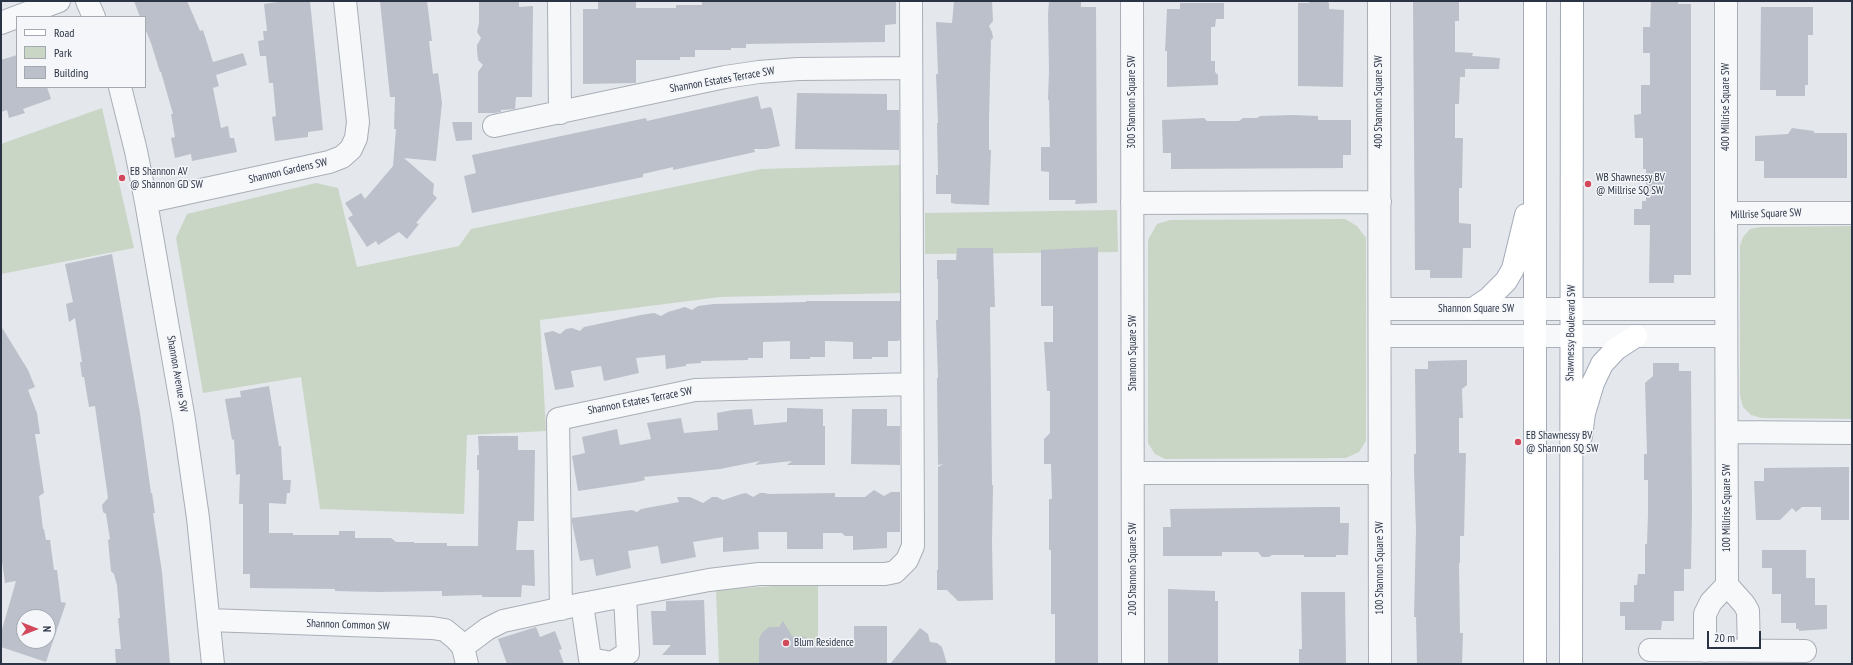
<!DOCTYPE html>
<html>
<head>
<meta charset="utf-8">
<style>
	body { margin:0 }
	#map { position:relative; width:1853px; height:665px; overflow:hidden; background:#e4e7ec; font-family:"PT Sans Narrow",sans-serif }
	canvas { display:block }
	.frame { position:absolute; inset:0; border:2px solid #2b3445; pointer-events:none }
	.legend { position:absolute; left:16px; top:16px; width:130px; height:72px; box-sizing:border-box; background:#f4f6f9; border:1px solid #a4a8b1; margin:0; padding:5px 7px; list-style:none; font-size:12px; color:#2b3445 }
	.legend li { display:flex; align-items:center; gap:8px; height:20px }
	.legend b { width:20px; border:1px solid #a4a8b1 }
	.north { position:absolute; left:16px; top:609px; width:40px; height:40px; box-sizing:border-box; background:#f4f6f9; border:1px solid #a4a8b1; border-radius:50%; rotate:90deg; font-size:11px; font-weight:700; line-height:16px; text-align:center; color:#2b3445 }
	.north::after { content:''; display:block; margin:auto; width:14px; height:18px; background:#d1495b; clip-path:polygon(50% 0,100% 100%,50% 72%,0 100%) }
	.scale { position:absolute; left:1707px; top:631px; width:54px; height:18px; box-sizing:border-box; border:2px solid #2b3445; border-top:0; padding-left:5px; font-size:12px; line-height:14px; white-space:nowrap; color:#2b3445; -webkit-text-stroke:3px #f4f6f9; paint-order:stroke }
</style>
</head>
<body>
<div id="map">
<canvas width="1853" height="665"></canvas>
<div class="frame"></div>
<ul class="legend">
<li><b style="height:5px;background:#fff"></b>Road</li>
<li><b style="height:11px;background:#c9d6c5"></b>Park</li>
<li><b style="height:11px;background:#bbc0ca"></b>Building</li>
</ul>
<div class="north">N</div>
<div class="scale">20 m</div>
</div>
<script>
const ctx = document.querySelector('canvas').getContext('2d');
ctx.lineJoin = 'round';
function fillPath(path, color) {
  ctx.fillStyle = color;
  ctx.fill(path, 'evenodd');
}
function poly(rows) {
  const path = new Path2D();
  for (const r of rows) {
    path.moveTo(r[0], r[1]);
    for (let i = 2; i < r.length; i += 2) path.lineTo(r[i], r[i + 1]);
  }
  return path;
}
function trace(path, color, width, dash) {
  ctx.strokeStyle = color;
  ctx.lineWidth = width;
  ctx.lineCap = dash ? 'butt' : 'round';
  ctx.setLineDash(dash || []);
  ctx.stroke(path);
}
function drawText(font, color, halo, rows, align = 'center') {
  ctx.font = font + ' "PT Sans Narrow",sans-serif';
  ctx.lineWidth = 3;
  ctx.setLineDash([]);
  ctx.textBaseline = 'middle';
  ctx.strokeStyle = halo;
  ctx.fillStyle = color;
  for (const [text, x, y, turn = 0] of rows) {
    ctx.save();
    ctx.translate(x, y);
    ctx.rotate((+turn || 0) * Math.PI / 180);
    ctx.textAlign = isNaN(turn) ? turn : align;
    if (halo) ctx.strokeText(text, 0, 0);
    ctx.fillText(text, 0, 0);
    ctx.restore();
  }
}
fillPath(poly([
	[102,108,134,248,1,274,1,144],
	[901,165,900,293,720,297,540,320,546,431,467,435,464,514,320,509,301,377,203,393,176,238,187,214,316,183,338,188,357,267,459,246,471,229,761,169],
	[1117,210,1118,252,925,254,925,213],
	[1345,219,1357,226,1366,238,1366,441,1359,452,1346,458,1165,459,1155,454,1148,443,1148,240,1157,224,1170,220],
	[1852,226,1852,419,1762,418,1751,415,1743,407,1740,395,1740,246,1743,237,1750,229,1760,227],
	[818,583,818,664,719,664,716,590]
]), '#c9d6c5');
fillPath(poly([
	[134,1,187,1,200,31,203,30,213,62,243,53,247,65,216,75,219,86,213,88,221,128,228,126,230,138,234,138,237,152,192,161,191,154,175,158,171,138,175,137,171,114,173,114,161,72,160,72,151,43,145,28,145,17,140,17],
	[285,1,310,1,323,130,308,132,308,137,275,141,272,117,276,116,273,83,269,83,266,56,260,56,258,41,264,40,263,31,267,31,264,4],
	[380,1,427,1,432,41,429,41,433,74,438,73,442,103,436,161,404,158,434,184,433,194,437,198,416,223,419,224,407,239,399,232,378,245,376,241,367,247,348,218,353,215,345,203,361,193,365,199,393,166,396,129,394,129,395,97,390,97],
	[479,1,519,1,519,7,533,6,532,97,516,97,515,109,501,110,501,112,494,113,478,113,478,72,483,65,478,60,477,50,477,45,481,38,477,32,479,23],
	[598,1,636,1,636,8,676,8,676,5,702,5,702,1,896,1,896,24,885,25,885,42,746,44,746,48,731,48,731,50,695,50,695,57,680,57,680,60,636,60,636,83,583,84,583,9,598,9],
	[954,1,992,1,993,21,989,26,992,32,993,38,991,40,989,119,989,150,991,150,989,205,957,204,951,203,951,194,936,194,936,175,938,175,937,123,938,123,936,74,938,74,936,22,952,23],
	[1049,1,1081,1,1081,7,1096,7,1097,203,1075,204,1076,200,1049,200,1049,172,1041,171,1041,147,1050,147,1049,101,1048,99,1049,71,1048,15],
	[1309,1,1325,1,1329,3,1329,9,1344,10,1343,87,1298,86,1298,3,1309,3],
	[1413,1,1459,1,1459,21,1455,21,1455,52,1473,53,1472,56,1500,58,1499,69,1465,69,1465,77,1460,77,1459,104,1455,104,1455,138,1463,138,1462,188,1459,188,1459,223,1471,224,1471,248,1463,248,1462,278,1430,278,1430,270,1415,270],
	[1651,1,1678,1,1678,4,1691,4,1691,275,1674,275,1674,283,1649,283,1650,225,1634,225,1634,209,1642,209,1642,201,1646,201,1646,169,1643,169,1643,138,1635,138,1634,115,1641,114,1641,85,1650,85,1650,53,1643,53,1643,27,1650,27],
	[1180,3,1224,3,1224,19,1216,19,1215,27,1211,27,1211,61,1215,61,1215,72,1218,75,1218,85,1167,87,1167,51,1165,51,1167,9,1180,9],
	[1761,7,1813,7,1813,35,1808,35,1808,85,1805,85,1805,96,1776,96,1776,90,1760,90],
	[17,55,17,87,47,87,51,99,23,109,25,113,9,118,7,110,1,112,1,60],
	[797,93,887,94,887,110,899,110,899,150,795,149],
	[758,96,761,109,770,107,772,109,780,146,766,149,754,149,755,152,673,170,673,167,643,174,643,177,472,213,464,176,476,173,472,155,646,118,647,121],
	[1293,115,1318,116,1318,120,1351,120,1351,155,1343,155,1343,168,1171,169,1171,153,1163,153,1162,120,1204,118,1207,121,1239,121,1243,118,1257,118,1260,116],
	[452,122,472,122,472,140,456,141],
	[1792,128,1814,131,1814,133,1847,133,1847,178,1764,178,1764,161,1755,161,1755,136,1788,134],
	[1098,247,1098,664,1055,664,1055,614,1051,614,1051,550,1049,550,1049,499,1052,499,1051,464,1044,464,1044,439,1050,433,1050,391,1047,391,1044,342,1053,342,1053,306,1041,306,1041,250],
	[957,248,993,248,995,307,990,307,992,485,993,485,992,541,993,600,958,601,947,590,937,590,937,570,938,570,938,467,943,464,938,465,937,378,938,378,936,320,938,320,938,279,937,279,937,260,956,260],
	[112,254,140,413,151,493,152,493,155,513,153,513,162,572,170,664,116,664,115,649,121,649,118,618,120,618,117,585,114,574,111,571,108,540,110,539,106,514,103,512,102,505,108,498,95,406,89,407,84,377,82,377,80,362,82,362,75,318,69,322,66,304,73,302,65,264],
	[806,301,900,301,900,340,898,341,888,341,888,357,872,357,872,359,853,359,853,342,825,341,825,357,810,357,810,359,790,359,790,341,763,342,763,358,748,358,748,360,701,361,701,363,686,364,686,366,666,369,665,355,636,358,639,373,604,381,601,366,571,371,574,387,555,390,544,333,553,331,560,334,566,329,572,328,580,331,584,327,641,315,654,313,661,316,668,312,685,307,692,310,698,306,714,304,806,302],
	[1,326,28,370,35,387,28,390,37,413,40,434,35,434,44,493,39,496,43,529,44,529,46,540,50,540,54,570,57,570,61,602,66,603,46,662,1,647,1,633,16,581,5,583,2,561,1,561],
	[24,617,48,617,48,641,24,641],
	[1467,360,1467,385,1462,389,1463,418,1459,418,1459,453,1466,453,1464,536,1460,536,1460,563,1459,563,1460,633,1463,633,1462,664,1417,664,1416,617,1414,617,1416,530,1414,470,1414,454,1416,454,1415,369,1428,369,1428,361],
	[1653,363,1679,363,1679,371,1691,371,1692,509,1691,569,1684,569,1684,591,1674,591,1674,621,1662,621,1661,630,1625,630,1625,616,1620,616,1620,602,1634,602,1634,585,1637,585,1638,574,1645,574,1645,544,1647,544,1648,515,1648,480,1644,480,1644,454,1647,454,1645,383,1653,376],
	[269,386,279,446,281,446,283,480,291,480,290,493,287,493,286,504,269,503,269,533,293,533,293,535,339,535,339,531,355,531,355,538,391,538,396,542,414,542,414,543,447,543,447,546,478,546,479,470,477,470,477,455,479,455,478,436,518,436,518,450,535,450,534,521,518,521,516,550,534,550,535,586,522,585,521,597,482,597,482,595,442,596,442,591,377,592,335,591,335,589,250,588,250,574,243,574,243,504,239,504,240,474,236,475,234,439,232,440,225,399,241,397,240,391],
	[787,408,823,409,823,426,825,426,825,465,787,465,792,461,755,465,760,461,720,469,644,477,645,480,637,482,578,491,572,456,585,453,582,437,617,429,620,445,651,439,647,423,681,418,684,433,718,430,717,413,733,410,752,409,754,425,787,422],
	[852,409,887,409,887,426,900,426,900,465,851,464],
	[1849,467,1849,520,1821,520,1821,507,1802,507,1796,512,1792,508,1780,520,1756,520,1754,481,1764,481,1764,468],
	[874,490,884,496,891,492,900,492,900,532,887,532,887,548,853,550,853,536,845,536,842,533,823,533,823,549,787,549,787,532,758,532,759,549,723,552,723,537,693,542,696,557,661,564,658,546,628,551,631,568,596,576,593,559,580,561,572,522,572,518,632,510,637,512,641,509,679,502,677,497,690,497,703,503,712,497,717,497,723,500,741,494,746,493,753,497,760,493,765,493,768,494,835,493,835,497,865,497],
	[1324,507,1340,507,1340,523,1349,523,1348,555,1336,555,1336,557,1304,557,1304,555,1272,555,1269,557,1262,557,1258,552,1222,552,1222,556,1163,556,1163,527,1171,527,1170,509],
	[1762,550,1806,550,1806,578,1815,578,1815,605,1827,605,1827,629,1799,631,1799,629,1796,629,1796,623,1781,623,1781,594,1772,594,1772,568,1762,568],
	[1168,589,1215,591,1215,601,1218,601,1218,664,1168,664],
	[1301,592,1345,592,1346,664,1299,664,1299,649,1302,649],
	[704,600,706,655,662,655,671,645,653,645,651,611,666,611,666,601],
	[783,621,792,636,805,637,817,645,823,641,829,641,835,645,842,641,854,641,854,626,887,626,887,663,759,664,759,639,762,633,769,627,779,627],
	[536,627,540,637,555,631,562,649,559,650,564,664,507,664,498,639],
	[920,628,928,634,930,642,937,643,942,647,947,664,890,664]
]), '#bbc0ca');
const minor = poly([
	[87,1,94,17],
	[559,1,560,113],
	[1132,1,1133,664],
	[1379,1,1380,664],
	[1726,1,1726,213],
	[1,23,59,1],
	[120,87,136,151,146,202,184,420,198,518,213,664],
	[494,126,725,77,759,72,798,69,911,68],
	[146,202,329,162,342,157,351,149,356,138,358,122,345,1],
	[1132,203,1380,202],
	[1380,309,1726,309],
	[1380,336,1726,336],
	[1727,432,1852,433],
	[1133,473,1380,473],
	[1727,585,1726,213,1852,213],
	[582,604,590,659,612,663,628,653,625,597],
	[561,609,558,419,695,390,912,384],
	[209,620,432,628,445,630,456,639,463,647,467,664],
	[463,647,487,629,503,621,582,604,709,580,759,574,885,574,895,572,907,560,913,546,911,1],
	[1650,650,1805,651],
	[1705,651,1705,614,1711,602,1727,585,1744,604,1748,611,1749,651]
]);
const major = poly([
	[1535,1,1535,664],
	[1473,309,1488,299,1506,281,1513,269,1526,215],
	[1581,436,1584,413,1593,383,1602,364,1616,349,1636,336],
	[1571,664,1572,1]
]);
trace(minor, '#a9aeb7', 24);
trace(major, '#a3abb8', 24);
trace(minor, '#f7f8fa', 22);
trace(major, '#fff', 22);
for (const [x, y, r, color] of [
	[122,178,4,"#d1495b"],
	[1588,184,4,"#d1495b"],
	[1518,442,4,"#d1495b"],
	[786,643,4,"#d1495b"]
]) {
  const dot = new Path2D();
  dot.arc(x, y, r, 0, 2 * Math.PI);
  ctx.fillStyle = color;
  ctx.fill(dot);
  trace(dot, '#f4f6f9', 1.5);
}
drawText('11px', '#2b3445', '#f4f6f9', [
	["Shannon Estates Terrace SW",722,80,-10],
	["300 Shannon Square SW",1132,102,-90],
	["400 Shannon Square SW",1379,102,-90],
	["400 Millrise Square SW",1726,107,-90],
	["Shannon Gardens SW",288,171,-13],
	["Millrise Square SW",1766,214,-2],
	["Shannon Square SW",1476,309],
	["Shawnessy Boulevard SW",1571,333,-89],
	["Shannon Square SW",1133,353,-90],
	["Shannon Avenue SW",177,374,80],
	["Shannon Estates Terrace SW",640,401,-11],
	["100 Millrise Square SW",1727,508,-90],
	["100 Shannon Square SW",1380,568,-90],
	["200 Shannon Square SW",1133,569,-90],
	["Shannon Common SW",348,625,2]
]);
drawText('11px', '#2b3445', '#f4f6f9', [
	["EB Shannon AV",130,172],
	["@ Shannon GD SW",130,185],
	["WB Shawnessy BV",1596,178],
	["@ Millrise SQ SW",1596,191],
	["EB Shawnessy BV",1526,436],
	["@ Shannon SQ SW",1526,449],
	["Blum Residence",794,643]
], 'left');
</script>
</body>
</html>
